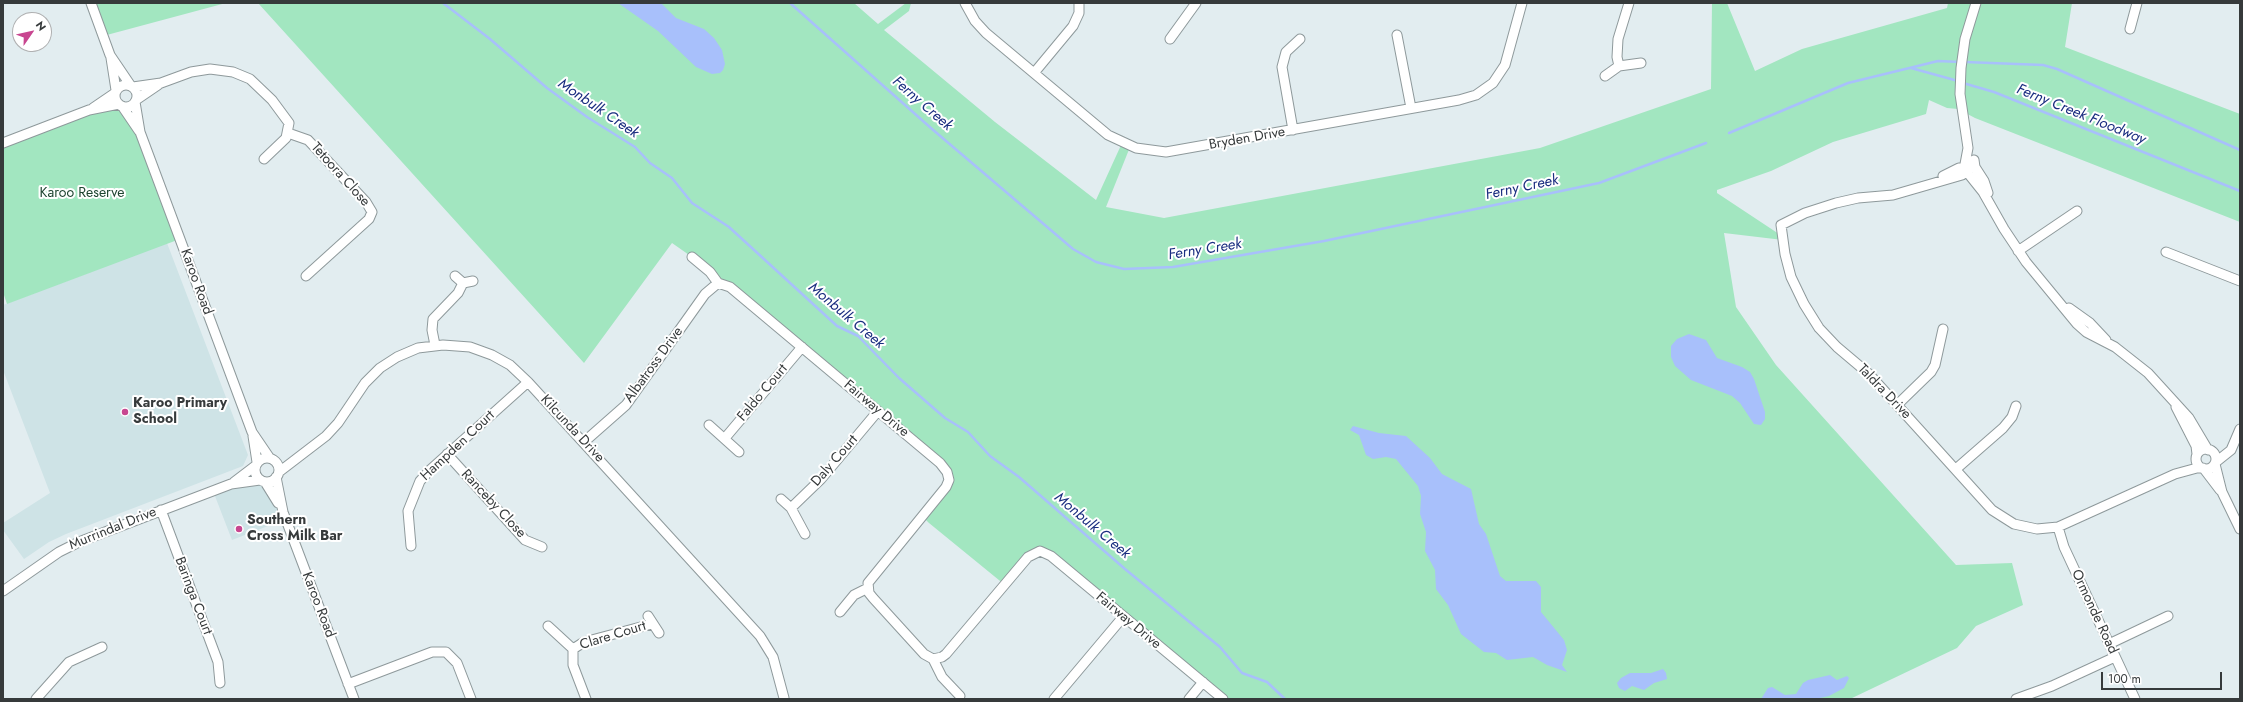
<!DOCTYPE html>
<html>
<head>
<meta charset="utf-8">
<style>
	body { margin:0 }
	#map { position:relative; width:2243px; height:702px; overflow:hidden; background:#e2edf0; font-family:Jost,sans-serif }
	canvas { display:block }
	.frame { position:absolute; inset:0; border:4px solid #363a3b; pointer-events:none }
	.north { position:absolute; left:12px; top:12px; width:40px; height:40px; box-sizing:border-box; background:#fff; border:1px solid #afb0b1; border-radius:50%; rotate:56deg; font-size:11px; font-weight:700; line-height:16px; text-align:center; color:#363a3b }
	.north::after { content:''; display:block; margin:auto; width:14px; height:18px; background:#c84690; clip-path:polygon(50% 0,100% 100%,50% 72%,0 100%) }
	.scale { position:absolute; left:2101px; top:672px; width:121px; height:18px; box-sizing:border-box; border:2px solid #363a3b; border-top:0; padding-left:5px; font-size:12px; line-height:14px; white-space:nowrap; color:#363a3b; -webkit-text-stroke:3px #fff; paint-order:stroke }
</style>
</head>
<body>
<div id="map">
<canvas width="2243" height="702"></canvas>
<div class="frame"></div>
<div class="north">N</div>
<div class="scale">100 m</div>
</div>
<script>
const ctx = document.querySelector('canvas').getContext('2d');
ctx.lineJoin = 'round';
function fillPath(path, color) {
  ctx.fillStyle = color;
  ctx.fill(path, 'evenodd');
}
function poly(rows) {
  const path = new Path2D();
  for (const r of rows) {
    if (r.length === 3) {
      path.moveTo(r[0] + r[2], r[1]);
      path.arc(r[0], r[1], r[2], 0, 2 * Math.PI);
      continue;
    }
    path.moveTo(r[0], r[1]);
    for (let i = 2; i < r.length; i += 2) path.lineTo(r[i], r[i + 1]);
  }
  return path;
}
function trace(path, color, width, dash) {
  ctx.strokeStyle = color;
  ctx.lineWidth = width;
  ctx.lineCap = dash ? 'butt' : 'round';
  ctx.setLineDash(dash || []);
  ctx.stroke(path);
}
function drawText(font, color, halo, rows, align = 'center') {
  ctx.font = font + ' Jost,sans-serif';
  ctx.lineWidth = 4;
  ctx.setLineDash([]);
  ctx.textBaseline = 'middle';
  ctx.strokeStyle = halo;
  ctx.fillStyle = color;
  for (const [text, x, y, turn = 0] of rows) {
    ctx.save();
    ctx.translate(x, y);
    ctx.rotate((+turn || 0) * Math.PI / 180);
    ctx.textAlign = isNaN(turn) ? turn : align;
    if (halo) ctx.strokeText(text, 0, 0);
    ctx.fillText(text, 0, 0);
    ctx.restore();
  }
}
fillPath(poly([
	[167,243,248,455,243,466,66,534,49,542,24,559,3,530,3,523,50,493,3,370,3,305],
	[260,480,286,519,232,540,213,491]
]), '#cee3e6');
fillPath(poly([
	[91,3,226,3,103,36],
	[258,3,854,3,878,24,906,3,911,3,909,11,884,30,995,122,1096,200,1122,143,1130,147,1106,207,1164,218,1540,148,1711,89,1712,3,1727,3,1755,71,1802,49,1947,8,1948,3,2072,3,2065,47,2240,114,2240,222,1975,118,1958,109,1947,108,1929,100,1926,114,1833,142,1771,171,1717,190,1717,193,1782,236,1783,240,1724,233,1736,307,1776,365,1956,565,2012,563,2023,605,1976,626,1957,648,1850,699,1223,699,1038,551,1005,585,929,523,922,516,943,491,948,474,692,257,672,243,584,363],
	[119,104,130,118,180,239,7,304,3,292,3,143]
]), '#a2e6c0');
fillPath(poly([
	[618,3,661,3,676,18,704,29,714,38,722,50,725,64,723,70,720,73,712,74,696,67,658,31],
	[1689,334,1706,340,1717,358,1742,367,1750,372,1754,379,1765,412,1765,419,1761,425,1754,424,1740,403,1732,396,1691,380,1675,366,1671,357,1671,346,1677,339],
	[1353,426,1379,433,1406,436,1430,458,1442,474,1471,489,1479,524,1486,534,1500,576,1506,581,1536,581,1541,587,1541,612,1564,640,1567,650,1562,665,1567,672,1547,665,1533,657,1507,660,1496,653,1484,652,1461,634,1448,605,1436,589,1435,570,1425,551,1426,532,1420,514,1421,496,1418,486,1396,459,1386,457,1373,459,1366,455,1359,435,1350,430],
	[1663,669,1666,673,1667,679,1654,683,1644,690,1632,686,1625,691,1619,688,1617,683,1621,678,1630,673,1651,673],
	[1830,675,1837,680,1847,676,1849,678,1844,688,1829,696,1820,698,1761,699,1768,688,1772,687,1785,695,1796,694,1803,683,1808,680]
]), '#a8c0fb');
trace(poly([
	[443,3,490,39,547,88,587,117,635,147,650,163,672,178,692,203,729,227,837,326,858,336,899,378,945,418,968,432,990,456,1019,477,1125,569,1220,647,1242,673,1267,682,1285,699],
	[790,3,932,129,1073,249,1096,262,1124,269,1173,267,1324,241,1599,183,1706,143],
	[1965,62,2043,65,2057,69,2240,150],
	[1911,68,1958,81],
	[1963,83,1994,92,2240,191],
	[1729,133,1848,83,1938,61,1960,62]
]), '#a8c0fb', 2.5);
const minor = poly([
	[91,3,110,55,131,86],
	[965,3,975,21,986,33,1108,135,1136,148,1166,152,1459,100,1476,95,1493,83,1505,65,1522,3],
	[1976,3,1965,39,1961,68,1960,94,1968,148,1965,164,1967,172,1983,192,2004,229,2026,262,2077,324,2086,332,2115,347,2148,373,2189,418,2208,450],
	[2130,29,2137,3],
	[1397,35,1411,108],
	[1170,39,1196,3],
	[111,58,116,90],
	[1619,66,1617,57,1618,39,1629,3],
	[1034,73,1073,26,1079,13,1079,3],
	[1605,76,1619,66,1641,63],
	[126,96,11],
	[133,87,161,83,191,72,210,69,233,72,250,79,272,100,289,123,286,138,264,159],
	[136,100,158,85],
	[135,102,140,132,252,432,269,457],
	[122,106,139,131],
	[93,108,115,93],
	[1293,130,1282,67,1286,52,1300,39],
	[288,133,308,140,366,202,372,212,369,219,306,276],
	[3,143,89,110,119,104],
	[1974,160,1970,169,1962,175,1893,195,1858,198,1836,203,1805,213,1781,225,1785,254,1791,277,1804,304,1819,328,1837,347,1869,374,1992,510,2014,524,2037,529,2058,527,2175,474,2197,468,2203,468],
	[1974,160,1975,167,1984,181,1988,193],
	[1943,176,1959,168,1970,167],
	[2018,251,2077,211],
	[2166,252,2240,281],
	[692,257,710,272,718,283,730,287,940,463,947,472,949,480,946,487,868,583,869,593,873,598,924,654,933,659,942,657,946,654,1028,557,1040,551,1051,556,1223,699],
	[455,276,463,283,473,281],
	[2069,308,2090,323,2106,340],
	[435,345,432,330,433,319,458,293,463,283],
	[1897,405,1931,372,1935,365,1943,329],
	[2176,407,2196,446,2197,454],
	[709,425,739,452],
	[253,436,257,462],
	[725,438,802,347],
	[584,442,626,405,705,294,718,283],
	[2206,459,10],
	[447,454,525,540,542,547],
	[267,470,12],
	[2216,462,2231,450,2240,429],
	[2215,464,2222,492,2240,529],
	[1956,469,2003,428,2012,417,2016,406],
	[2204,469,2220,490],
	[279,472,326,436,338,423,365,383,380,368,397,357,418,348,443,345,470,347,492,355,510,365,528,382,760,636,773,657,784,698],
	[276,477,283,512,354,699],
	[234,482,255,466],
	[265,482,278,503],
	[781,499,791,508,805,534],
	[791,508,821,479,878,411],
	[161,510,218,662,220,683],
	[2058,527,2064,547,2135,699],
	[411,546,408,511,420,481,431,469,528,382],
	[3,591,59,552,79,542,231,484,260,480],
	[840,612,854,595,868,588],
	[648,616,659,633],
	[548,626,573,649],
	[2109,644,2168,616],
	[933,659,942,677,960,696],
	[348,684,432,652,446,652,457,663,471,699],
	[36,699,69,662,102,647],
	[586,699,573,665,573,649,584,642,652,624],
	[1054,699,1123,617],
	[1189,699,1203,682],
	[2016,699,2052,686,2115,657]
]);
trace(minor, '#8e999b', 11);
trace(minor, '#fff', 9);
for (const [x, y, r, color] of [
	[125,412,4,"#c84690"],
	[239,529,4,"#c84690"]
]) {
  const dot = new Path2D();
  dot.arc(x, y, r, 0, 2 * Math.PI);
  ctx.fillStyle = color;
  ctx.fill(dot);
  trace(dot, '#fff', 1.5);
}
drawText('14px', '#363a3b', '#fff', [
	["Bryden Drive",1247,139,-10],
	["Tetoora Close",340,175,48],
	["Karoo Road",196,282,70],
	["Albatross Drive",654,365,-54],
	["Taldra Drive",1884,392,46],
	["Faldo Court",763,393,-50],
	["Fairway Drive",876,409,40],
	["Kilcunda Drive",572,429,47],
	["Hampden Court",458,446,-43],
	["Daly Court",835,461,-49],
	["Ranceby Close",493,504,47],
	["Murrindal Drive",113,529,-22],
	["Baringa Court",193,596,69],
	["Karoo Road",318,605,69],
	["Ormonde Road",2094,612,65],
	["Fairway Drive",1128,621,40],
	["Clare Court",613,636,-17]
]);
drawText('14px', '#1e4430', '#fff', [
	["Karoo Reserve",82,194]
]);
drawText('bold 14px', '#363a3b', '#fff', [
	["Karoo Primary",133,404],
	["School",133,420],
	["Southern",247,521],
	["Cross Milk Bar",247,537]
], 'left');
drawText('italic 15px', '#1b2e80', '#fff', [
	["Ferny Creek",922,104,41],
	["Monbulk Creek",598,109,34],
	["Ferny Creek Floodway",2081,115,22],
	["Ferny Creek",1522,188,-12],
	["Ferny Creek",1205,250,-9],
	["Monbulk Creek",846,316,40],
	["Monbulk Creek",1092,526,40]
]);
</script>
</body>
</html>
